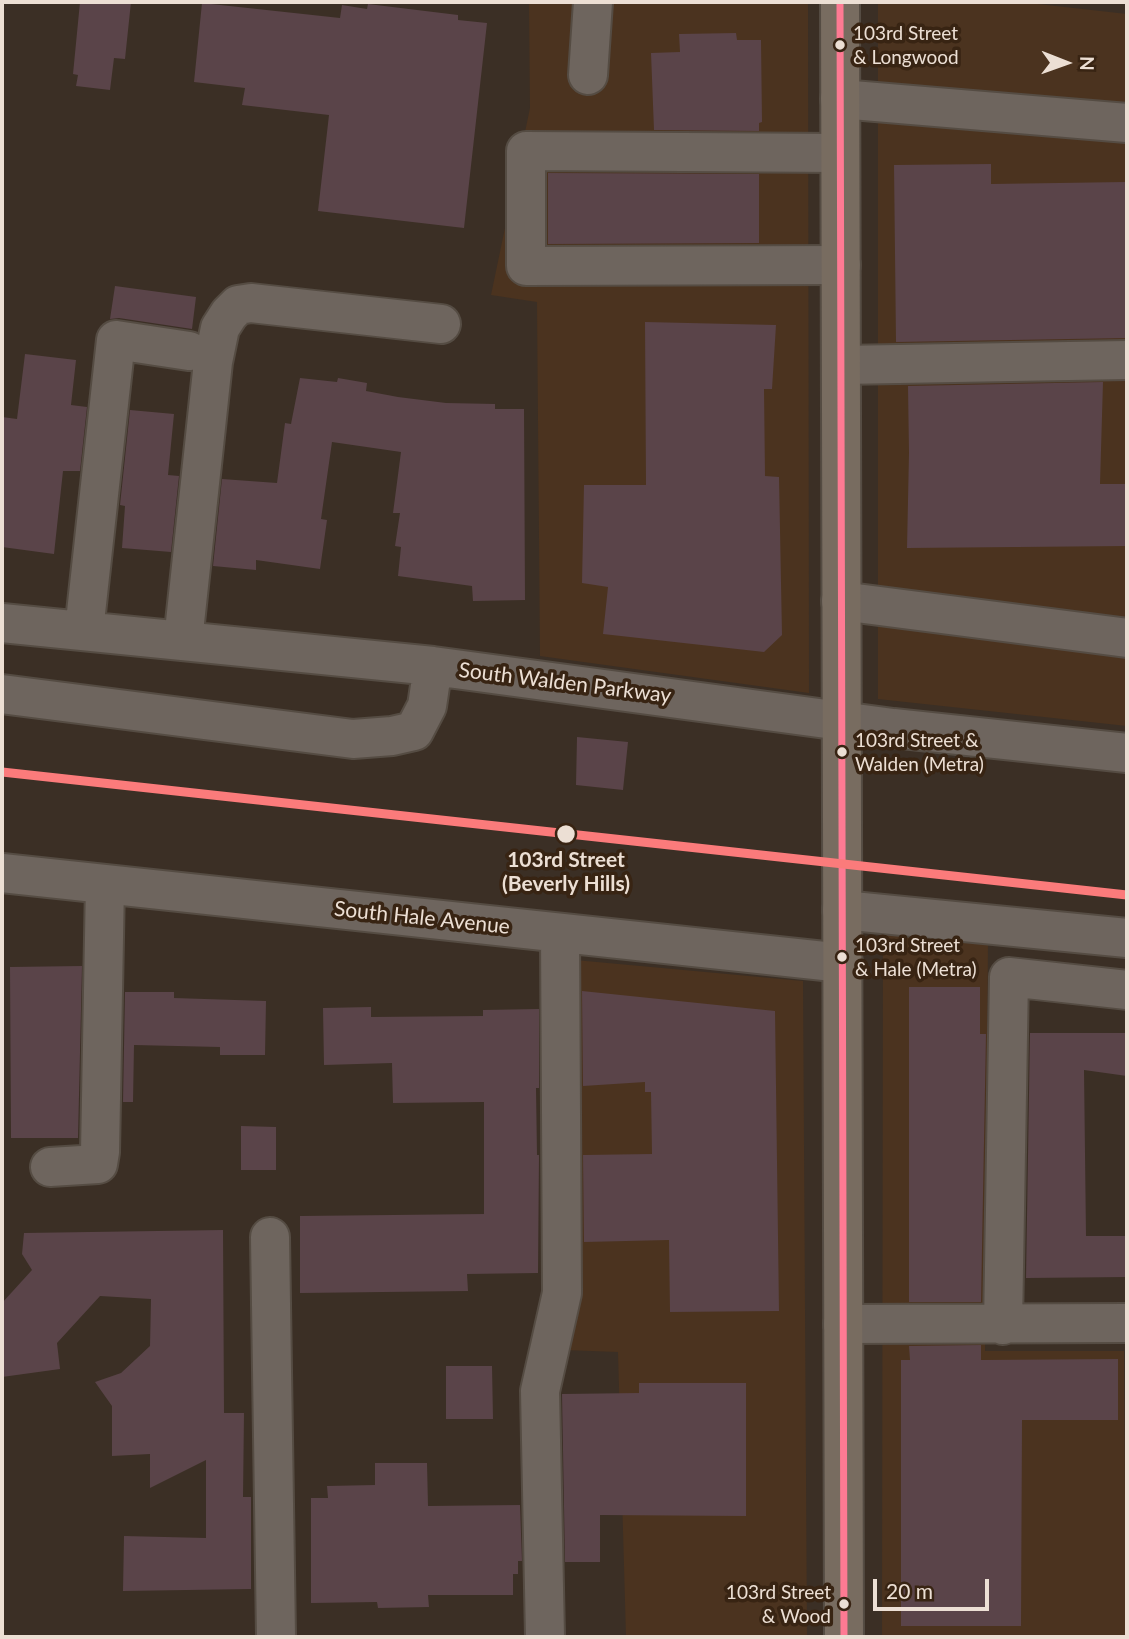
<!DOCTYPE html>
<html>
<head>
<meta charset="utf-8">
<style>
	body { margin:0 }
	#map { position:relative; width:1129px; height:1639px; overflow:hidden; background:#3b2f25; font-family:Lato,sans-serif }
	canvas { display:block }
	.frame { position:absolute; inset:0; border:4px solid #ecdfd4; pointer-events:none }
	.north { position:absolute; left:1031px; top:28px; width:70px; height:70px; -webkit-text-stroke:5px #382413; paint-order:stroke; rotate:91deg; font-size:19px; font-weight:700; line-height:28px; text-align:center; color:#ecdfd4 }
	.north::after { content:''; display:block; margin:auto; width:24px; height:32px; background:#ecdfd4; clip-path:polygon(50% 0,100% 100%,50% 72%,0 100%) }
	.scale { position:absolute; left:873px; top:1579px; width:116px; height:32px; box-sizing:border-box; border:4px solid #ecdfd4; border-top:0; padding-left:9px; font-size:21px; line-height:24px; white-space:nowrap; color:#ecdfd4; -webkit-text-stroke:5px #382413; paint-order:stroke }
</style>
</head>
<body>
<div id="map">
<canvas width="1129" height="1639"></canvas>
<div class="frame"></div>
<div class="north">N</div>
<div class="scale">20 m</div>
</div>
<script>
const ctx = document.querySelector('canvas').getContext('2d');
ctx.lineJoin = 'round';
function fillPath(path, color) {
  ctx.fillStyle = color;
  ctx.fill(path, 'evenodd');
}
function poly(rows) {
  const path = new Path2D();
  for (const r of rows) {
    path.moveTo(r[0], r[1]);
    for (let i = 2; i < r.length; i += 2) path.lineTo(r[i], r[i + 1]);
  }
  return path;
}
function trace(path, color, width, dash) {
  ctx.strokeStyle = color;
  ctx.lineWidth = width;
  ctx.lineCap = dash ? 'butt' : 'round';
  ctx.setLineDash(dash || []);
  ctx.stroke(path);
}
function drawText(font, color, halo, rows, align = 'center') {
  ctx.font = font + ' Lato,sans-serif';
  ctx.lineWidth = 7;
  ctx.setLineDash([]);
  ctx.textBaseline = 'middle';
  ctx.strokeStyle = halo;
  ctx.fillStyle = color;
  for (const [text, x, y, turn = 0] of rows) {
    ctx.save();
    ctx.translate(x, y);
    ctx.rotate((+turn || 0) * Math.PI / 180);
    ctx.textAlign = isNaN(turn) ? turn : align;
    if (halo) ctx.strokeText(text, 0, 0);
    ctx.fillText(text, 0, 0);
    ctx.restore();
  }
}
fillPath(poly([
	[529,2,808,2,809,693,540,656,537,302,491,295,530,108],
	[878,2,1020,2,1127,14,1127,726,878,699],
	[883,926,988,938,985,1351,1124,1351,1126,1637,882,1637],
	[564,959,803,981,807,1637,626,1637,618,1352,564,1350]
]), '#4b331f');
fillPath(poly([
	[80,2,131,2,125,59,114,58,110,90,76,86,78,75,73,74],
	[202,3,340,18,342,5,367,9,368,4,458,15,458,20,487,23,464,228,318,211,329,115,242,105,245,88,194,82],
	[736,33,737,40,761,40,762,122,759,123,759,131,654,130,651,53,680,52,679,34],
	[991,164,991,184,1125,182,1127,338,896,342,894,165],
	[548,173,759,174,759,243,548,244],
	[115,286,196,297,192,329,119,318,110,319],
	[645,322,776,325,772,389,764,389,765,476,779,477,782,635,764,652,603,634,608,587,582,583,584,485,646,485],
	[25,354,76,360,71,405,87,407,80,471,63,471,54,554,2,547,2,417,17,419],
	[300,378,337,382,338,378,367,383,366,391,398,397,446,403,495,404,495,409,524,409,525,600,473,601,472,586,398,576,401,547,395,546,400,513,393,513,401,452,332,442,321,519,327,520,320,569,256,560,256,570,213,566,222,479,277,483,285,423,291,424],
	[1103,382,1100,484,1126,484,1127,546,907,548,909,453,908,386],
	[130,410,174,414,168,475,179,476,171,552,122,548,125,506,120,505],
	[577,737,628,742,623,790,576,785],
	[82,966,78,1138,11,1138,10,967],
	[909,987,980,987,980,1034,986,1034,981,1302,909,1302],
	[582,991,775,1011,779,1311,670,1312,669,1240,584,1242,583,1155,652,1154,651,1092,645,1092,645,1082,583,1086],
	[125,992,174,992,174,998,266,1001,265,1055,220,1055,220,1047,134,1045,133,1102,123,1102],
	[371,1007,371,1017,483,1016,483,1010,539,1009,539,1088,536,1088,537,1155,539,1155,538,1273,467,1274,468,1291,300,1293,300,1216,484,1214,484,1102,393,1103,392,1063,324,1065,323,1008],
	[1030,1033,1127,1033,1127,1076,1084,1070,1086,1236,1127,1236,1127,1277,1026,1278],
	[241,1126,276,1127,276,1170,241,1170],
	[223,1230,224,1413,244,1413,243,1497,251,1497,251,1589,123,1591,124,1536,206,1538,206,1460,150,1488,150,1454,112,1456,112,1406,95,1382,121,1373,150,1346,151,1299,100,1296,57,1343,60,1369,2,1377,2,1303,32,1270,22,1254,24,1233],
	[981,1345,981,1360,1118,1359,1118,1420,1022,1420,1021,1626,901,1626,901,1360,910,1360,909,1346],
	[446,1366,492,1366,493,1419,446,1419],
	[639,1383,746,1383,746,1516,600,1515,600,1562,565,1562,562,1394,639,1393],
	[375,1463,427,1463,428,1506,520,1505,522,1561,518,1561,518,1574,513,1574,513,1595,428,1595,429,1607,378,1608,377,1602,311,1603,311,1498,328,1498,327,1486,375,1485]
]), '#5a4449');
const minor = poly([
	[588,75,593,2],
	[840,99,1127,123],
	[840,153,526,151,526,266,841,265],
	[841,365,1127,360],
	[841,601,1127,638],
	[2,623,433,666,893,728,1127,753],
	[84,631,116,340,189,351],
	[183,641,213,362,220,328,229,314,238,305,251,303,441,324],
	[2,694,353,739,392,736,414,731,427,706,433,666],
	[2,873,843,963],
	[842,910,1127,938],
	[50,1167,98,1164,100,1152,105,884],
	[270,1237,276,1637],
	[843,1324,1127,1323],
	[1003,1325,1009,977,1127,990],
	[545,1637,540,1391,562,1293,560,933]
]);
const major = poly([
	[840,2,844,1637]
]);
trace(minor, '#554c43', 42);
trace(major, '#554c43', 42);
trace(minor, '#6e655e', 38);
trace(major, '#786c60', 38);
trace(poly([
	[840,2,844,1637]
]), '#fe7a93', 7);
trace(poly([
	[2,772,1127,895]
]), '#fb7b7b', 9);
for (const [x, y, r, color] of [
	[840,45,6,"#ecdfd4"],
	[842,752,6,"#ecdfd4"],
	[566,834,10,"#ecdfd4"],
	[842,957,6,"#ecdfd4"],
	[844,1604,6,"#ecdfd4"]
]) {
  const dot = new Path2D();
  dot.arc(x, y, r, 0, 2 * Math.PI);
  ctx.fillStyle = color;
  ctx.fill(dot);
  trace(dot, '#382413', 2.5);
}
drawText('19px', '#ecdfd4', '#382413', [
	["103rd Street",853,34],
	["& Longwood",853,58],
	["103rd Street &",855,741],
	["Walden (Metra)",855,765],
	["103rd Street",855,946],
	["& Hale (Metra)",855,970],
	["103rd Street",831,1593,"right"],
	["& Wood",831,1617,"right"]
], 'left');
drawText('21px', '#ecdfd4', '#382413', [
	["South Walden Parkway",565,683,7],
	["South Hale Avenue",422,918,6]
]);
drawText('bold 21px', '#ecdfd4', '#382413', [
	["103rd Street",566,860],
	["(Beverly Hills)",566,884]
]);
</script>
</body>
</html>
